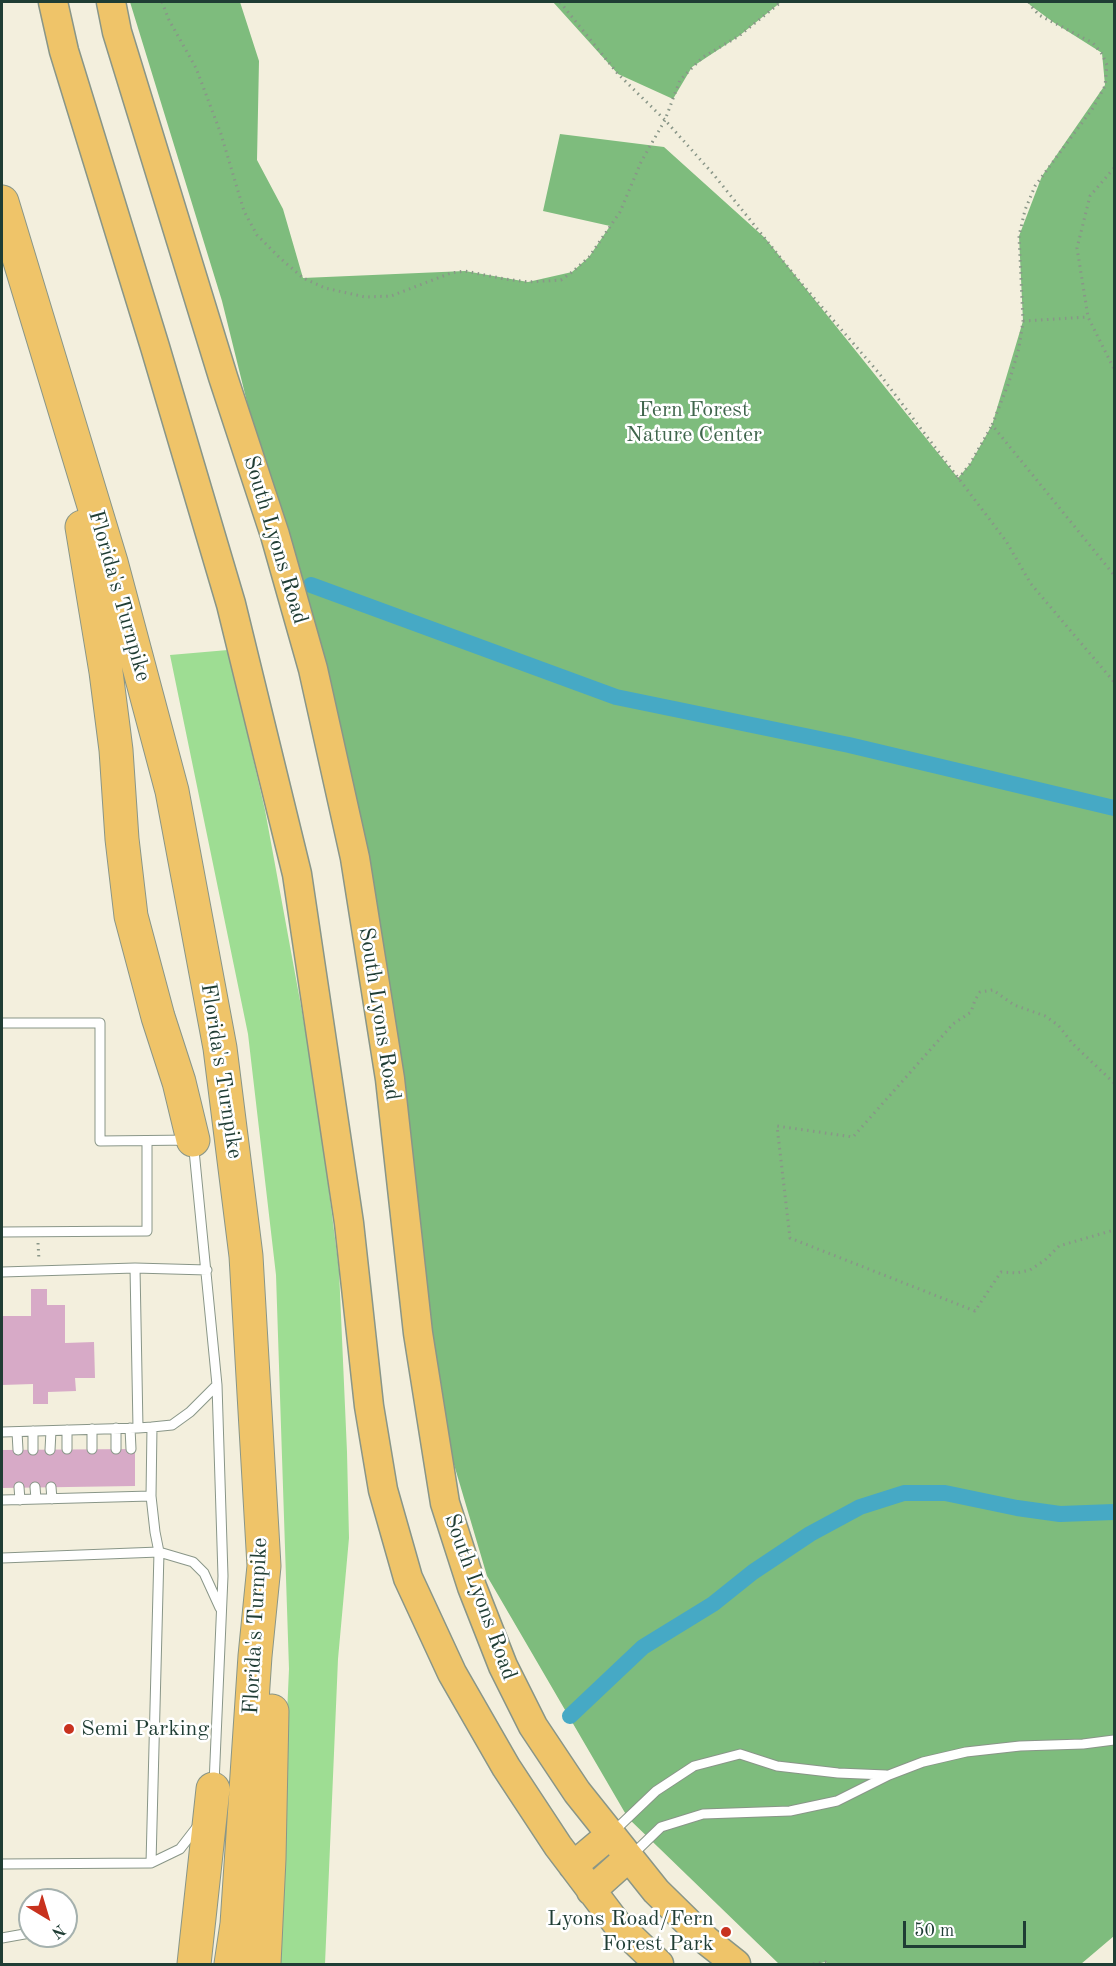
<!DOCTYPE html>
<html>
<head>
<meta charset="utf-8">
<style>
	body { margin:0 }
	#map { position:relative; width:1116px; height:1966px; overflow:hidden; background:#f3efdd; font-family:"Old Standard TT",serif }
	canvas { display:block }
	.frame { position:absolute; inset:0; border:3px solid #1f3d34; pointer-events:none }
	.north { position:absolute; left:18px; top:1888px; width:60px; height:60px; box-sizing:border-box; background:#fff; border:2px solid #a5b1ae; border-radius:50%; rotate:142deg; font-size:16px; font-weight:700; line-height:24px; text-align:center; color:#1f3d34 }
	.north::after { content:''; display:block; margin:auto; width:21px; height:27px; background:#c8321e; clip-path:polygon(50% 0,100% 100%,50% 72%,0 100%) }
	.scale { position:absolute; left:903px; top:1921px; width:123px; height:27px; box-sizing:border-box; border:3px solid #1f3d34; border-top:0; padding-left:8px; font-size:18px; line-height:21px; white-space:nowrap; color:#1f3d34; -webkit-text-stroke:4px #fff; paint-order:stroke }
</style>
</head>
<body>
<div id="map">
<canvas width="1116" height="1966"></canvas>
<div class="frame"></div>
<div class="north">N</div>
<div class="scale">50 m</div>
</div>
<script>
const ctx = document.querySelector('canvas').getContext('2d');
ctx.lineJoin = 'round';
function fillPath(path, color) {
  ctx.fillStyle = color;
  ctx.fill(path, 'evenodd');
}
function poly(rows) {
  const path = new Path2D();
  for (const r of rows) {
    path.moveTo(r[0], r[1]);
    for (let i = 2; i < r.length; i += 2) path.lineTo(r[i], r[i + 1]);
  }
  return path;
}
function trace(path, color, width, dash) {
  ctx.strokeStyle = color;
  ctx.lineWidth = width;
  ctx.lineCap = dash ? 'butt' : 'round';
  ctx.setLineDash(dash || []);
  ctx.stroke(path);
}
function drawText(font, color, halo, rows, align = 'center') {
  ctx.font = font + ' "Old Standard TT",serif';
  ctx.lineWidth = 5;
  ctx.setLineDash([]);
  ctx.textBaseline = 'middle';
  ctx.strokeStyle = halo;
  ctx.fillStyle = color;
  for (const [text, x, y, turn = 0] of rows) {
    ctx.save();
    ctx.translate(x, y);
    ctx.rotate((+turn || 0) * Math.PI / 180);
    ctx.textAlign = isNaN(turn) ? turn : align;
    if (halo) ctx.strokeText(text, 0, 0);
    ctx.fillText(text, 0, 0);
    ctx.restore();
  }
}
fillPath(poly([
	[228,650,265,810,301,1006,318,1104,339,1270,347,1452,349,1538,338,1659,325,1964,276,1964,289,1669,276,1275,248,1034,170,655]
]), '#9edd93');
fillPath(poly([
	[130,2,240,2,259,61,257,160,283,209,303,278,465,271,528,282,572,272,589,257,610,226,543,211,560,134,664,147,765,238,958,478,970,464,992,425,1023,321,1019,236,1042,176,1105,85,1102,53,1053,22,1030,5,1028,2,1114,2,1114,1936,1081,1964,829,1964,825,1962,817,1964,779,1964,628,1818,487,1576,450,1451,313,669,222,301],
	[553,2,781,2,739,36,692,67,673,99,618,74]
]), '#7ebc7d');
trace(poly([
	[311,585,616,697,849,745,1114,808],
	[570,1716,643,1647,713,1604,753,1572,810,1534,860,1507,904,1493,945,1493,1017,1508,1060,1514,1114,1512]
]), '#46a9c5', 16);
fillPath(poly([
	[31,1289,47,1289,47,1305,65,1305,65,1343,94,1342,95,1378,75,1378,76,1391,48,1392,48,1404,33,1404,33,1384,2,1385,2,1316,31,1316],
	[135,1449,135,1486,2,1488,2,1450]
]), '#d7aac7');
const service = poly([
	[2,1023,100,1023,100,1141,193,1140,217,1385,223,1576,214,1784],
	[2,1232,147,1231,147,1141],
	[135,1268,138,1428,152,1427,151,1496,155,1532,159,1552,151,1863],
	[2,1272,135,1268,207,1270],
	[152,1427,172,1425,190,1412,217,1385],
	[116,1428,116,1449],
	[130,1428,131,1449],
	[67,1430,67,1449],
	[33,1431,33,1450],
	[2,1432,138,1428],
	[17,1432,18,1450],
	[92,1449,92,1429],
	[50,1450,51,1431],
	[19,1487,20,1500],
	[35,1487,36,1499],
	[51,1487,52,1499],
	[2,1500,151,1496],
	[2,1558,159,1552,193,1562,204,1573,220,1608],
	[613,1832,656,1791,694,1766,740,1754,777,1766,838,1773,886,1775],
	[631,1856,661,1827,703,1814,790,1811,837,1801,889,1775,923,1762,966,1752,1020,1746,1083,1744,1114,1740],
	[2,1864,151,1863,180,1849,197,1827],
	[2,1938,30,1933]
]);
const primary = poly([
	[53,2,64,51,155,347,231,604,297,874,349,1223,369,1406,383,1490,408,1578,452,1673,506,1767,558,1846,617,1924,659,1964],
	[111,2,117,32,223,377,275,535,313,669,355,858,390,1079,418,1333,445,1503,472,1587,503,1666,533,1726,577,1792,656,1891,707,1941,736,1964],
	[573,1866,611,1834],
	[591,1891,629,1857]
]);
const motorway = poly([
	[2,202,111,562,172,791,220,1048,246,1256,264,1566,255,1656,237,1924,231,1964],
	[82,527,106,672,116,750,122,839,131,916,158,1017,179,1082,193,1140],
	[194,1964,213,1789],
	[264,1964,269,1859,272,1711]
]);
trace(service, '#899688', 11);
trace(primary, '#899688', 31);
trace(motorway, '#899688', 35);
trace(poly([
	[162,2,169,20,196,68,221,134,244,211,257,235,280,258,303,278,325,288,365,297,391,296,451,273,465,271,505,279,528,282,561,280,572,272,589,257,620,212,641,162,665,120,680,80,703,57,739,36,781,2],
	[560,2,618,74,665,120,714,175,796,277,878,372,1006,541,1031,584,1114,682],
	[1029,2,1030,5,1039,15,1093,43,1102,54,1107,65,1105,86,1093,108,1035,186,1025,210,1019,236,1023,321,1019,348,1009,382,992,425,1114,575],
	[1114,168,1090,196,1077,248,1088,317,1114,369],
	[1023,321,1088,317],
	[958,479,970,464,992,425],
	[1114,1083,1073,1044,1058,1025,1045,1016,1014,1005,993,990,980,992,975,1000,971,1012,953,1024,853,1137,777,1126,790,1238,975,1311,1001,1272,1017,1273,1030,1270,1045,1260,1059,1246,1114,1230],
	[38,1243,39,1260],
	[813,1964,825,1962,830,1964]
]), '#899688', 3, [1.5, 4.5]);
trace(service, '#fff', 9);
trace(primary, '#efc469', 28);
trace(motorway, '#efc469', 33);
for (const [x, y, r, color] of [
	[69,1729,6,"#c8321e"],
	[726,1932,6,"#c8321e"]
]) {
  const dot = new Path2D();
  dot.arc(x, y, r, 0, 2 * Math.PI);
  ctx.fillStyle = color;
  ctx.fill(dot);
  trace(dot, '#fff', 2);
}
drawText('22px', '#3f654c', '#fff', [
	["Fern Forest",694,410],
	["Nature Center",694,435]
]);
drawText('22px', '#1f3d34', '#fff', [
	["South Lyons Road",275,540,73],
	["Florida's Turnpike",119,596,74],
	["South Lyons Road",379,1014,81],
	["Florida's Turnpike",221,1071,81],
	["South Lyons Road",480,1597,70],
	["Florida's Turnpike",256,1626,-87]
]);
drawText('22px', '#1f3d34', '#fff', [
	["Semi Parking",81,1729],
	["Lyons Road/Fern",714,1919,"right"],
	["Forest Park",714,1944,"right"]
], 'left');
</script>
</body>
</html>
